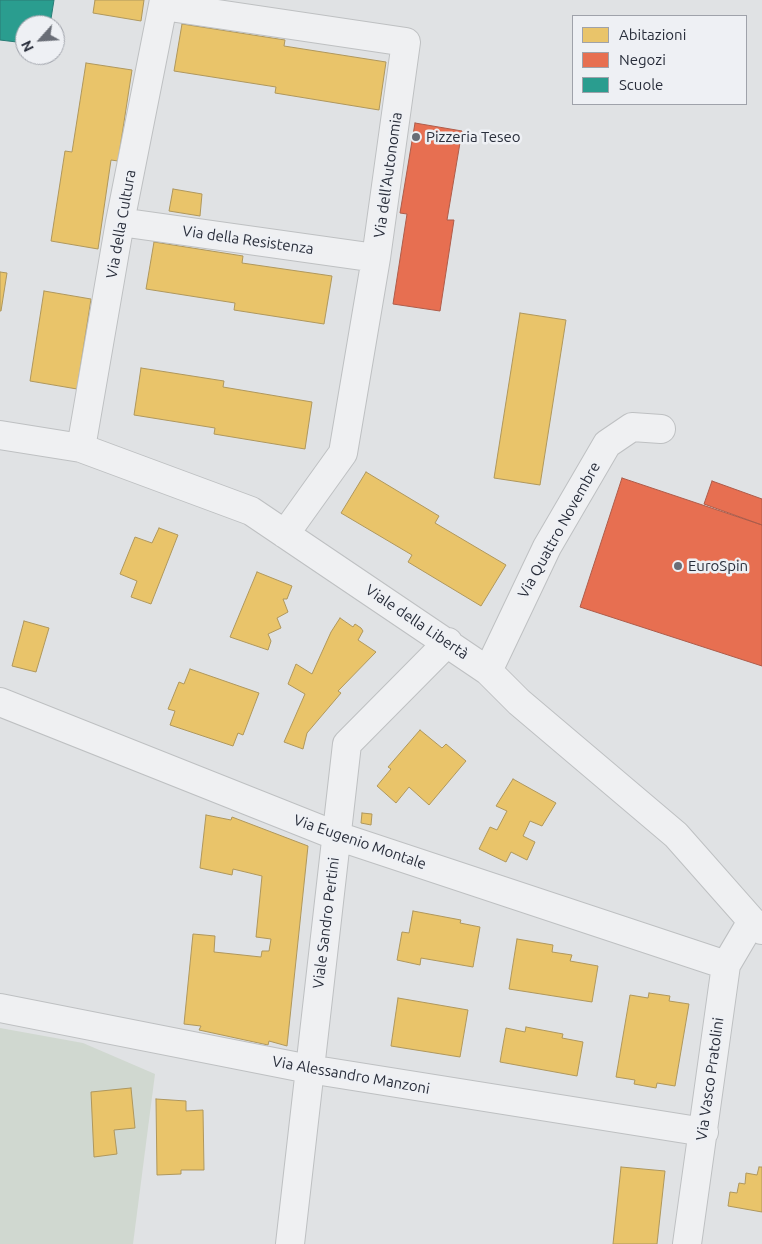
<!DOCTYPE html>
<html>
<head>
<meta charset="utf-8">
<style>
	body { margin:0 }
	#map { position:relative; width:762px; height:1244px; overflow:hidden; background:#e0e2e4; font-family:Ubuntu,sans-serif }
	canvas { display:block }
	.legend { position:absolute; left:572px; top:15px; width:175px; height:90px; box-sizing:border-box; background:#eef0f4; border:1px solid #9fa2aa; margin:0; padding:6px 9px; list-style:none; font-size:15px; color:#292e3b }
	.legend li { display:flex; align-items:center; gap:10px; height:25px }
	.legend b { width:25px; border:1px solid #9fa2aa }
	.north { position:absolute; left:15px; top:15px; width:50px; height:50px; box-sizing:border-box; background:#eef0f4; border:1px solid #9fa2aa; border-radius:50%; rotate:244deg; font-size:14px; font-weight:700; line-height:20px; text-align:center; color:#292e3b }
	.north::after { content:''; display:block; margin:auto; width:18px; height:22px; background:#696d76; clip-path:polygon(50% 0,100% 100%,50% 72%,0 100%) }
</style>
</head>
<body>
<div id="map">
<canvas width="762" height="1244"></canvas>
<ul class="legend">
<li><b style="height:14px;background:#e9c46a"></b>Abitazioni</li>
<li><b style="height:14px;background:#e76f51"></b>Negozi</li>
<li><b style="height:14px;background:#2a9d8f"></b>Scuole</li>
</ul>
<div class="north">N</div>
</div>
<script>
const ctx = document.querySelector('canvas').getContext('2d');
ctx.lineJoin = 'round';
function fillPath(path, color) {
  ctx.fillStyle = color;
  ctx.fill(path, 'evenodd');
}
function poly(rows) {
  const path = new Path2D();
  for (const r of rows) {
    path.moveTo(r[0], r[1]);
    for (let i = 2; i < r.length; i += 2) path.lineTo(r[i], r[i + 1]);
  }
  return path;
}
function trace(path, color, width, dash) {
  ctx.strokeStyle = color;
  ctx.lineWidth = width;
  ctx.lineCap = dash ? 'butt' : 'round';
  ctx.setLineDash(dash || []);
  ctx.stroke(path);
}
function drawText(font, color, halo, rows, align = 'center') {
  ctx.font = font + ' Ubuntu,sans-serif';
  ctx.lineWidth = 5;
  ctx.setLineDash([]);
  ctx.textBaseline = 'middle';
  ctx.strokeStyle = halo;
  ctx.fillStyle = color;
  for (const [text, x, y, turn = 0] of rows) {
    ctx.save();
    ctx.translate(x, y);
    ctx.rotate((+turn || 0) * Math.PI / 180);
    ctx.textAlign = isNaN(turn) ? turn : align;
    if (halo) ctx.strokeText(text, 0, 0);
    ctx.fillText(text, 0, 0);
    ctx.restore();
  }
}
fillPath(poly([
	[0,1028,83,1043,155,1074,133,1244,0,1244]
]), '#d0d8d0');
const homes = poly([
	[95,0,144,0,141,21,93,13,95,0],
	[182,24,285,40,284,46,386,62,379,110,275,93,276,87,174,71,182,24],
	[86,63,132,70,118,161,111,160,98,249,51,241,65,151,72,152,86,63],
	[173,189,202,194,200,216,169,211,173,189],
	[154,242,243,256,242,263,332,276,324,324,234,310,235,303,146,289,154,242],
	[0,272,7,273,1,311,0,311,0,272],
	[44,291,91,299,77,389,30,381,44,291],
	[520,313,566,320,540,485,494,478,520,313],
	[141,368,224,381,223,387,312,402,305,449,214,434,215,428,134,415,141,368],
	[366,472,439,516,435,523,506,565,481,606,408,562,412,555,341,513,366,472],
	[159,528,178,535,151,604,131,597,137,581,120,574,135,537,152,543,159,528],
	[257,572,292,586,287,599,283,599,288,612,277,618,281,628,268,634,271,641,268,650,230,637,257,572],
	[340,618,353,627,355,624,361,628,363,631,358,640,376,652,338,691,341,693,307,733,303,749,284,742,305,694,288,684,296,664,312,674,331,632,340,618],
	[24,621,49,628,36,672,12,666,24,621],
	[190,669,259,693,243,735,238,733,233,746,170,725,175,711,168,709,179,682,184,684,190,669],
	[420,730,442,748,446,744,466,761,429,805,409,787,396,803,377,786,391,769,388,767,420,730],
	[513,779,556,803,542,826,530,821,523,836,535,842,527,860,511,852,506,862,479,849,490,827,497,830,507,811,496,806,513,779],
	[362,813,372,814,371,825,361,823,362,813],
	[206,815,231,820,232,817,308,846,287,1046,269,1041,268,1045,199,1030,201,1026,184,1024,193,934,215,936,214,952,261,957,262,951,269,951,271,939,256,937,262,876,233,869,232,875,200,868,206,815],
	[413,911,461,920,460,923,480,927,473,967,421,958,420,965,397,960,402,932,409,933,413,911],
	[517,939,553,945,552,952,572,955,570,961,598,966,592,1002,509,989,517,939],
	[649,993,670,996,669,1001,689,1004,675,1086,657,1083,656,1088,634,1084,635,1080,616,1077,630,995,648,998,649,993],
	[398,998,468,1010,460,1057,391,1046,398,998],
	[526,1027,563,1034,562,1038,583,1042,577,1076,500,1062,506,1028,525,1032,526,1027],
	[131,1088,135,1128,114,1130,117,1154,94,1157,91,1092,131,1088],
	[156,1099,186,1101,186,1111,203,1110,204,1170,181,1170,181,1174,157,1175,156,1099],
	[621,1167,665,1171,657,1244,613,1244,621,1167],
	[759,1167,762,1167,762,1212,728,1206,730,1192,737,1193,739,1183,745,1184,746,1173,757,1175,759,1167]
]);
fillPath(homes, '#e9c46a');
trace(homes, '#af975c', 1);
const shops = poly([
	[415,123,462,131,447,220,454,220,440,311,393,304,407,214,400,213,415,123],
	[622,478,762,525,762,666,580,607,622,478],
	[712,481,762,499,762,525,704,504,712,481]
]);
fillPath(shops, '#e76f51');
trace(shops, '#ae5c4a', 1);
const schools = poly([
	[0,0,54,0,50,25,25,25,25,43,0,40,0,0]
]);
fillPath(schools, '#2a9d8f');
trace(schools, '#2a7c76', 1);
const minor = poly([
	[163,6,406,42,376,258,343,453,285,534],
	[120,222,376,258],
	[0,435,81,448,251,511,488,671,519,702,676,835,752,921,762,930],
	[81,448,120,222,164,0],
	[488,671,547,547,607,444,632,427,661,429],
	[0,702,337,836,726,965],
	[0,1008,309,1069,704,1132],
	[290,1244,347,744,448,642],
	[687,1244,726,965,752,921]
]);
trace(minor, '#bec0c2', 30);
trace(minor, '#eff0f2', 28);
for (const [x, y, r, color] of [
	[416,137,5,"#696d76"],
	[678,566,5,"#696d76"]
]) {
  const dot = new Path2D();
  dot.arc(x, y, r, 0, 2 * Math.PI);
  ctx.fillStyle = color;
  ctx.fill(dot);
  trace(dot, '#eef0f4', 2);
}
drawText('15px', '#292e3b', '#eef0f4', [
	["Pizzeria Teseo",426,137],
	["EuroSpin",688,566]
], 'left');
drawText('15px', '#292e3b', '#eef0f4', [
	["Via dell'Autonomia",388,175,-82],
	["Via della Cultura",121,224,-80],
	["Via della Resistenza",248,240,8],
	["Via Quattro Novembre",559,530,-61],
	["Viale della Libertà",417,622,34],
	["Via Eugenio Montale",360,842,19],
	["Viale Sandro Pertini",326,923,-83],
	["Via Alessandro Manzoni",351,1075,10],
	["Via Vasco Pratolini",710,1079,-82]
]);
</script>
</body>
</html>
